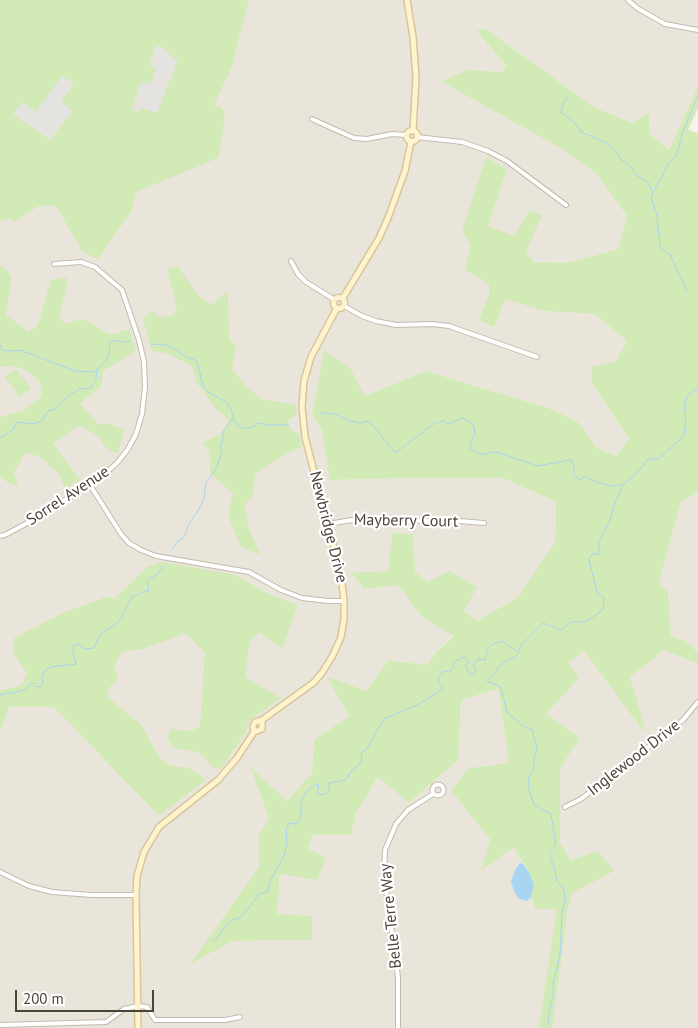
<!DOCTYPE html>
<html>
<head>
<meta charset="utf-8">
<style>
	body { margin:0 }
	#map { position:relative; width:698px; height:1028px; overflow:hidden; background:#f6f3ec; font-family:"PT Sans",sans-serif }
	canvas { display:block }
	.scale { position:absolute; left:15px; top:990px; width:139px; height:22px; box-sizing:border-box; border:2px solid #4b4439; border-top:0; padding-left:6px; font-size:15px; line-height:18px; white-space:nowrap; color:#4b4439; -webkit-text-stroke:4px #fff; paint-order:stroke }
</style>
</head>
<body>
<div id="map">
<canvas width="698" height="1028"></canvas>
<div class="scale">200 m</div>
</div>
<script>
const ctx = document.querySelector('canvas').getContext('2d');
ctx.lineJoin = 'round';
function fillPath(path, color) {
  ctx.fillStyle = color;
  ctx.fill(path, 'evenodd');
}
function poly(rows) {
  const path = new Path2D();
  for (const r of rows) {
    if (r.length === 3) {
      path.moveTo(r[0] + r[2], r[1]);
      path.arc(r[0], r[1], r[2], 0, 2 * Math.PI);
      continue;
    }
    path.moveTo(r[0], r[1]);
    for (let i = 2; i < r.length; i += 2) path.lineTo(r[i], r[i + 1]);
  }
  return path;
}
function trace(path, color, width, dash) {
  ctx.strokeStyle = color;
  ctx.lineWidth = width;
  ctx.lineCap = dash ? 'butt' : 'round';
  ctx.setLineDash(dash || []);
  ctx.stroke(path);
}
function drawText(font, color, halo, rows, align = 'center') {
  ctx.font = font + ' "PT Sans",sans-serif';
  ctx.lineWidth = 4.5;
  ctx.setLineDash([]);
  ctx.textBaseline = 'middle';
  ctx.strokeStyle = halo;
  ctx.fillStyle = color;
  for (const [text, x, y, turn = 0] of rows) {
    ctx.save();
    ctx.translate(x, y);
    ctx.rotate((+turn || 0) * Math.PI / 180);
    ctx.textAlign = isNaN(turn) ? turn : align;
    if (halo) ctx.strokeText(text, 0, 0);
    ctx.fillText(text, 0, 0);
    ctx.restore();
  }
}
fillPath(poly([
	[249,0,698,0,698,86,669,150,649,133,633,123,594,107,486,29,476,32,506,65,503,72,469,70,562,149,598,174,627,216,618,249,567,263,534,262,525,252,530,211,513,237,488,226,507,170,471,245,489,283,489,294,480,320,505,299,543,311,595,314,628,341,616,361,592,383,629,439,616,456,597,448,577,421,548,408,426,371,365,396,351,369,324,352,312,412,322,431,330,480,412,478,503,478,556,502,555,542,518,597,477,621,415,572,413,534,392,533,388,571,365,589,398,584,422,617,454,635,436,652,427,665,388,660,367,691,328,678,349,716,314,740,312,773,287,801,251,767,269,819,259,834,259,867,191,963,233,941,312,940,277,914,280,874,308,849,313,835,351,835,356,813,378,777,409,803,458,760,461,700,498,689,509,763,469,768,451,791,490,839,483,870,514,846,529,872,534,885,571,860,560,843,560,769,580,738,546,714,579,678,567,662,584,651,644,731,644,725,629,677,664,650,698,664,698,1028,0,1028,0,197,232,66],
	[698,493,698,652,685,641,671,636,668,592,659,582,681,501]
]), '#eae5da');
fillPath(poly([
	[0,0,249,0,232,66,214,105,221,107,225,116,218,158,136,192,132,210,98,259,83,252,56,206,39,206,14,222,11,218,0,221],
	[486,29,594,107,633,123,649,113,649,133,669,150,698,86,698,108,688,130,698,133,698,493,681,501,659,582,668,592,671,636,685,641,698,652,698,664,664,650,630,677,644,725,644,732,584,651,568,662,579,678,546,714,580,738,560,769,560,843,571,860,598,851,614,871,572,893,568,909,552,1028,539,1027,557,909,536,909,531,897,534,885,529,872,514,847,482,870,490,839,451,791,469,768,509,763,498,689,461,700,458,760,409,803,378,777,356,813,351,835,313,835,308,849,326,858,317,880,280,874,277,914,312,916,312,940,233,941,190,964,259,867,259,834,269,819,250,766,287,801,312,773,314,740,349,716,327,677,367,691,388,660,427,665,436,652,454,636,422,617,398,585,365,589,351,573,388,571,392,533,413,534,415,572,428,582,449,571,477,587,464,611,477,621,518,597,555,542,556,502,503,478,412,478,330,480,322,431,312,413,324,351,351,369,365,396,426,371,548,408,577,421,597,448,616,456,629,439,592,383,592,367,616,361,627,341,595,314,543,311,505,299,494,327,479,320,489,294,489,284,465,269,471,245,462,231,486,157,507,170,488,226,513,236,530,210,542,215,526,252,534,262,567,263,618,249,627,216,597,174,562,149,441,81,469,70,503,72,506,65,476,31],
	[0,265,12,276,6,315,29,332,38,325,51,280,66,277,67,286,59,318,66,324,80,319,89,322,110,335,129,329,136,351,103,371,101,387,80,403,98,424,110,424,124,430,118,454,106,448,99,437,79,425,53,444,80,480,65,488,59,474,39,456,25,453,14,473,18,485,12,485,0,477,0,417,24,410,42,396,40,382,29,372,15,366,0,367],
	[178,266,196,293,211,305,228,291,229,341,236,344,232,369,247,387,261,399,296,405,296,415,288,420,290,429,299,434,302,447,287,453,255,474,253,495,245,505,248,528,261,555,241,547,228,515,233,493,210,474,210,451,202,443,222,433,229,420,215,407,196,382,192,366,166,353,152,351,143,319,152,311,159,317,172,316,177,308,167,269],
	[16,369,31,388,20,397,5,377],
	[162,562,236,575,264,592,298,605,282,648,259,632,250,641,245,677,281,698,249,721,245,733,221,769,214,768,199,752,174,748,167,738,171,729,191,731,200,726,205,653,186,633,142,649,122,652,114,666,118,679,107,690,108,697,141,725,159,757,171,766,189,768,206,780,159,816,54,707,9,707,0,732,0,691,22,685,27,673,13,652,14,638,65,612,109,596,113,600,147,567]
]), '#d2eab5');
fillPath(poly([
	[156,45,164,48,172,57,178,60,157,113,141,108,139,112,131,109,142,81,150,84,156,68,149,64],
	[62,76,74,84,61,102,73,111,50,140,13,114,22,102,36,112]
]), '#e5e3e0');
fillPath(poly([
	[520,863,523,864,529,872,534,885,531,897,527,901,519,899,515,893,511,882,515,870]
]), '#a9d4f2');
trace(poly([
	[569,97,564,101,561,112,575,123,581,132,605,142,616,151,620,159,628,164,633,169,634,174,648,182,652,192],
	[687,292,671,256,660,247,657,216,651,197,656,186,662,177,668,164,676,156,683,132,698,96],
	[151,344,167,345,176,350,186,357,197,361,203,386,208,392,226,402,231,409,234,421,242,428,250,428,259,423,269,425,288,425],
	[0,345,2,350,12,351,20,350,75,371,94,372,106,361,109,354,110,343,114,340,123,342,130,341],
	[321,413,335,414,349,421,360,423,369,421,395,453,435,423,444,421,448,424,463,418,473,424,475,434,470,443,470,449,483,455,492,452,500,453,537,466,571,460,574,467,574,476,580,480,585,476,594,481,610,486,622,485],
	[0,438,14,429,16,423,19,422,31,424,41,422,48,411,56,409,68,396,80,389,91,388,96,379,97,370],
	[172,550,177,542,184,537,189,524,200,507,204,499,206,482,215,471,222,453,220,445,223,441,223,432,231,420,234,421],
	[518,653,517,656,504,662,487,681,501,687,507,712,524,727,532,729,537,748,534,759,534,768,529,777,528,786,534,805,551,814,556,844,550,852,550,857,555,870,557,881,564,890,565,902,562,912,560,955,553,985,553,996,549,1013,548,1025],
	[0,695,25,690,29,685,33,683,36,687,41,686,43,683,42,678,44,671,51,667,76,664,73,652,73,645,78,644,85,649,94,648,100,634,117,623,122,617,132,597,142,592,149,591,147,580,149,578,154,578,163,567],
	[215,941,224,928,234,919,240,918,249,908,258,895,268,891,270,881,284,856,287,842,286,830,289,823,296,824,299,820,301,812,301,802,307,791,314,785,319,785,317,793,322,795,329,792,329,783,346,780,352,770,361,763,362,752,367,748,384,719,417,705,443,689,439,684,438,677,443,671,450,672,454,667,454,662,464,657,469,661,465,666,469,673,473,675,476,670,473,665,478,659,485,660,488,649,493,644,502,641,518,652,521,645,543,623,561,630,571,622,585,622,603,610,604,598,597,592,589,559,593,553,599,555,599,541,610,520,615,503,623,485,637,473,648,459,658,459,684,436,686,418,684,405,688,394,698,388]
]), '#a9d4f2', 1);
const street = poly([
	[628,0,637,8,665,24,698,30],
	[312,119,354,138,367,139,392,134,406,135],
	[417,137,462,142,488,151,507,161,566,205],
	[291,261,298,274,306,282,335,300],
	[344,306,362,316,376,321,396,325,432,324,449,326,537,357],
	[90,485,121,534,129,543,141,550,156,556,249,572,281,590,302,598,328,601,344,601],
	[328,524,352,520,459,521,484,523],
	[0,536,5,535,31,521,101,477,117,463,128,449,136,434,142,414,145,387,144,362,139,340,122,290,95,267,81,262,54,264],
	[438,790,5.5],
	[565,807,581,799,683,720,698,702],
	[0,872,29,886,52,892,92,895,136,895],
	[0,1025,106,1022,124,1009,138,1006,147,1007,155,1020,225,1020,240,1017],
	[398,1028,398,977,384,875,385,850,396,824,408,810,433,794]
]);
const secondary = poly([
	[407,0,413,37,416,77,413,131],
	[412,136,5.5],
	[339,303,5.5],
	[343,298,379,238,388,218,405,171,411,142],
	[254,732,253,726,255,722,262,720,313,683,322,673,333,655,341,637,344,619,344,601,341,575,305,437,302,407,304,381,311,357,337,308],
	[138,1028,136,895,137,876,144,852,159,827,218,780,237,758,254,732,262,729,262,720]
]);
trace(street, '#c2bbae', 6);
trace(secondary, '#d6c79b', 8);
trace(street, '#fff', 4);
trace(secondary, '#fff3cd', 5);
drawText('16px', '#4b4439', '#fff', [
	["Sorrel Avenue",68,496,-33],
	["Mayberry Court",406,521,1],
	["Newbridge Drive",328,527,76],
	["Inglewood Drive",634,758,-38],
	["Belle Terre Way",391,916,-96]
]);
</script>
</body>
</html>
